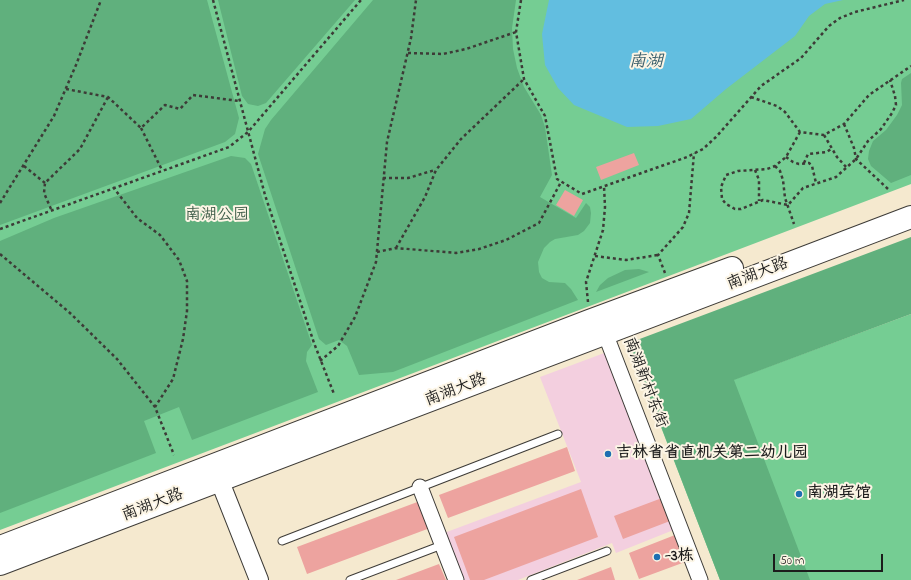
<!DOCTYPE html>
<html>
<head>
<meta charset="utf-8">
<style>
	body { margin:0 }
	#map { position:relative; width:911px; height:580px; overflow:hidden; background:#f5e9cf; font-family:"Indie Flower",sans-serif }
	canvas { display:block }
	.scale { position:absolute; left:773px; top:554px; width:110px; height:18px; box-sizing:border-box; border:2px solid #1c1c1c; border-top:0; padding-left:5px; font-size:12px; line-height:14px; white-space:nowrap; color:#1c1c1c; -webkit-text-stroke:3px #fcf5e5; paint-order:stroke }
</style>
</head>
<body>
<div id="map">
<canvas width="911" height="580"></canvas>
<div class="scale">50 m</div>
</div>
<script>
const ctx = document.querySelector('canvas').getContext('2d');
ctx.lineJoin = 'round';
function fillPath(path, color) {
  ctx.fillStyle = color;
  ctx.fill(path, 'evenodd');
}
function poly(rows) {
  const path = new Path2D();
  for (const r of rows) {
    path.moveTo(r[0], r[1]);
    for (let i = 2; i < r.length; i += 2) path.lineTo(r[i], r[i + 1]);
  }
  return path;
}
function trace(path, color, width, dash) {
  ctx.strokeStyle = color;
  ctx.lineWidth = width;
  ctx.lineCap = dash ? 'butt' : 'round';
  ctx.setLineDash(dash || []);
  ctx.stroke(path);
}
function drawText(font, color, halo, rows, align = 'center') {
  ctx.font = font + ' "Indie Flower","LXGW WenKai TC",sans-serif';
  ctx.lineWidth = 4;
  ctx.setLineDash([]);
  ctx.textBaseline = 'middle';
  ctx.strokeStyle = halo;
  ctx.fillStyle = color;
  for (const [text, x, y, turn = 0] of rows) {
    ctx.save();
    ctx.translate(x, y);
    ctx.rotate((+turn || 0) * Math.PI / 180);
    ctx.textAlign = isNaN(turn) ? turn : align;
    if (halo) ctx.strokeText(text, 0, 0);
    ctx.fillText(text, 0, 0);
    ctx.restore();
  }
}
fillPath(poly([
	[607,352,676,529,616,553,612,543,518,580,463,580,444,533,581,482,540,377]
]), '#f3cfdf');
fillPath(poly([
	[0,0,911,0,911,184,0,530],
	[911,314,911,580,720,580,654,409]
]), '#75cd93');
fillPath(poly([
	[0,0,207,0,239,118,235,134,225,142,0,225],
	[218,0,355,0,266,103,258,106,248,104,242,96],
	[373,0,516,0,512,28,513,49,517,68,524,87,541,115,545,127,552,175,540,197,576,218,586,203,590,207,591,213,590,223,584,231,578,235,555,239,550,242,544,248,538,262,539,272,542,278,549,282,565,283,571,289,578,300,393,372,359,375,347,346,339,340,326,345,319,339,258,154,265,129,271,120],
	[911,73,911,175,891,183,871,166,868,159,869,151,873,141,886,130,897,115,902,105,901,83,902,79],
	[231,156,245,158,251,164,312,345,307,352,306,361,318,392,192,440,179,407,144,421,156,453,0,513,0,241,54,218],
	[911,237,911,314,734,380,810,580,720,580,629,343],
	[639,269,649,272,596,292,600,285,608,278,625,270]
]), '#60b07d');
fillPath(poly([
	[549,0,843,0,825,4,809,16,795,36,726,89,691,119,658,126,627,127,574,105,558,88,545,65,542,34]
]), '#62bee0');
fillPath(poly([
	[634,153,639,165,601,180,596,167],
	[565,190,583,200,574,216,556,205],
	[567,447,575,471,448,518,439,495],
	[581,489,598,537,484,580,470,580,454,537],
	[662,498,670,521,623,539,614,516],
	[420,501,430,528,307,574,297,547],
	[675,535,685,562,639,579,629,553],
	[439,564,446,580,396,580],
	[611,567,615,580,577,580]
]), '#eda39f');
const service = poly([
	[282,541,558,434],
	[350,580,442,545],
	[531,580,607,551]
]);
const minor = poly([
	[605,333,700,580],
	[420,487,456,580]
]);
const tertiary = poly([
	[215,469,259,580]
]);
const primary = poly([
	[0,547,589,321,732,268],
	[0,564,911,217]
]);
trace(service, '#3d3b37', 9);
trace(minor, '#3d3b37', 17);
trace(tertiary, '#3d3b37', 20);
trace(primary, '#3d3b37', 24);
trace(poly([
	[213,0,265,195,314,343,334,394],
	[521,0,516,32,524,79,545,116,557,179,582,194,687,157,703,149,716,137,761,86,801,58,829,26,840,18,855,12,904,0],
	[408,53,443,54,466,49,516,32],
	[66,89,108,97,141,128,165,105,180,109,193,95,239,101],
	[751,97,777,106,785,112,800,132,824,135,844,124,869,95,911,66],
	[844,124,854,148,856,159,888,189],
	[141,128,162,170],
	[800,132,786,157,775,166,767,169,738,171,726,175,721,187,722,199,726,204,735,209,741,209,763,200,788,205,803,188,836,177,856,159,868,141,881,129,892,113,896,105,895,96,890,80],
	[824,135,837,157,847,168],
	[786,157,793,162,799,164,809,163,812,166,816,183],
	[804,163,808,154,827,152,831,149],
	[24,166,45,183],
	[775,166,780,171,783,180,785,198,794,224],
	[755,170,759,180,759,201],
	[383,178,408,178,435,170],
	[113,187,137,218,160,235,179,260,187,281,187,311,183,339,173,379,155,407],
	[0,203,54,116,76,65,101,0],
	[51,209,44,193,45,183,80,149,108,97],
	[0,229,229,147,248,132,361,0],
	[396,248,425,197,436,170,461,139,524,79],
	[377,252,396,248,456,253,479,249,506,240,539,223,561,182],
	[0,254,70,313,117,359,155,407,174,455],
	[595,256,626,260,658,255],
	[665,273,658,255,683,227,689,213,694,153],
	[588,302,586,282,603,230,605,207,604,186],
	[320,361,338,346,355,317,376,262,387,142,411,38,416,0]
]), '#3d3b37', 2.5, [3, 3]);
trace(service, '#fff', 7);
trace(minor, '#fff', 15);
trace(tertiary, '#fff', 18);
trace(primary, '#fff', 22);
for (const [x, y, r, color] of [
	[608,454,4,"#1f6fb2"],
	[799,494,4,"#1f6fb2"],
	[657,557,4,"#1f6fb2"]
]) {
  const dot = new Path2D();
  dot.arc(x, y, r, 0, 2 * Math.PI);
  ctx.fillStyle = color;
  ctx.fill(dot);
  trace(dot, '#fcf5e5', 1.5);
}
drawText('16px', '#3b5a46', '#fcf5e5', [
	["南湖公园",217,216]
]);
drawText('16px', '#1c1c1c', '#fcf5e5', [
	["南湖大路",758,275,-21],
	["南湖新村东街",644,383,69],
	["南湖大路",456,391,-21],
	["南湖大路",153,506,-21]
]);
drawText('bold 16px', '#1c1c1c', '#fcf5e5', [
	["吉林省省直机关第二幼儿园",616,454],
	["南湖宾馆",807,494],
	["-3栋",665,557]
], 'left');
drawText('italic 17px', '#385d6a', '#fcf5e5', [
	["南湖",646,63]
]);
</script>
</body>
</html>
